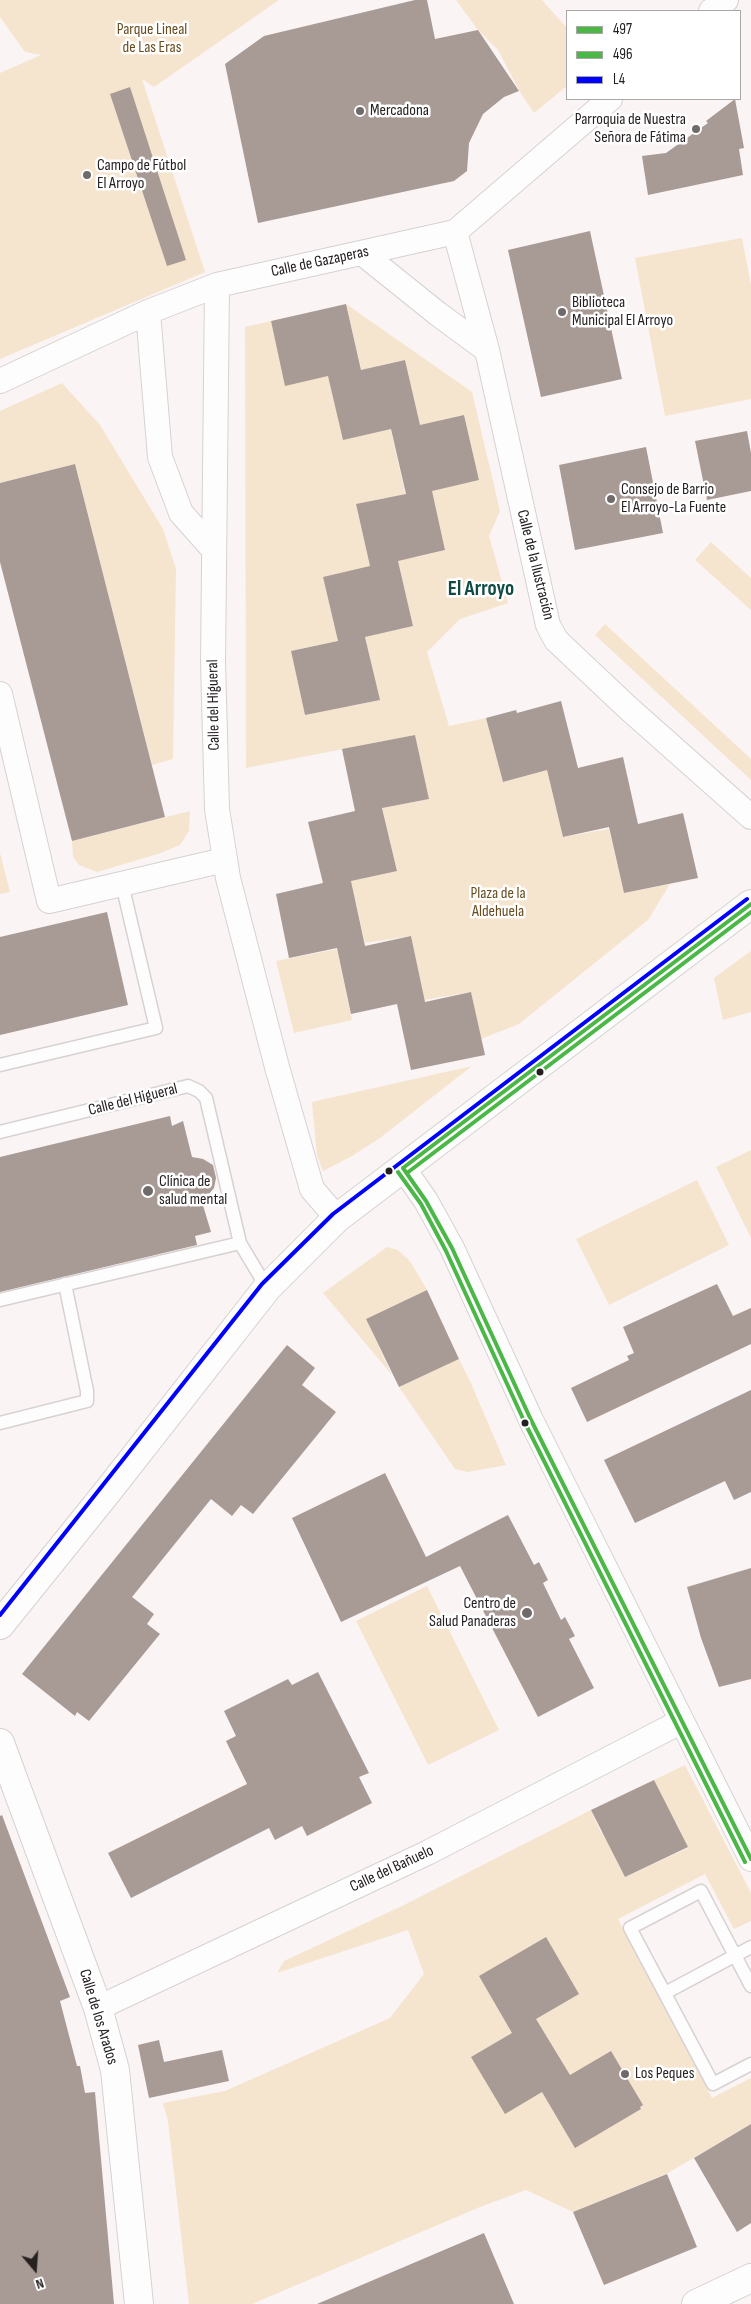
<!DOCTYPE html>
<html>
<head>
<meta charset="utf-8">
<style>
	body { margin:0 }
	#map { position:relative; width:751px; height:2304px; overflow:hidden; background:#faf4f4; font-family:"Sofia Sans Condensed",sans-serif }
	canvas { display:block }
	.legend { position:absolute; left:566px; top:10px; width:175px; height:90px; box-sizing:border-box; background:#fff; border:1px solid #a8a6a6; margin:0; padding:6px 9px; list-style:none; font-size:15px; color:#262121 }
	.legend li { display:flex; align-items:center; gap:10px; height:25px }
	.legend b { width:25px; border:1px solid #a8a6a6 }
	.north { position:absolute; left:10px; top:2244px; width:50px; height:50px; -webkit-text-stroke:4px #fff; paint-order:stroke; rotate:162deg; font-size:14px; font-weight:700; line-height:20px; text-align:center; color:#262121 }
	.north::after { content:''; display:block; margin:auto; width:18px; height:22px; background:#262121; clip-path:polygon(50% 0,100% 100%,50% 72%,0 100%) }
</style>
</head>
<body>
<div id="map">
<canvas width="751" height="2304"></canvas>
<ul class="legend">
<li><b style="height:6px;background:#4ab747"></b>497</li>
<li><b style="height:6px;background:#4ab747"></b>496</li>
<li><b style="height:6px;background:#00f"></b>L4</li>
</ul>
<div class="north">N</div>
</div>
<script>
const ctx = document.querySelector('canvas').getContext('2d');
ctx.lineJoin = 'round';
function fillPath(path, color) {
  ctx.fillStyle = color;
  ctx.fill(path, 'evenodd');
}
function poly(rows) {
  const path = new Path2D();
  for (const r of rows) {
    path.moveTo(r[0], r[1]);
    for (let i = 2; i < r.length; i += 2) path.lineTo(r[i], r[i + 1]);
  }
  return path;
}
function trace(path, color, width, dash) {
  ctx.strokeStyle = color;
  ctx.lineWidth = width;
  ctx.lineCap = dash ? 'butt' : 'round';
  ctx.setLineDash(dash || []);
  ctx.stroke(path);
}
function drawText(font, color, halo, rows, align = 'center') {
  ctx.font = font + ' "Sofia Sans Condensed",sans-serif';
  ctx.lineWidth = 5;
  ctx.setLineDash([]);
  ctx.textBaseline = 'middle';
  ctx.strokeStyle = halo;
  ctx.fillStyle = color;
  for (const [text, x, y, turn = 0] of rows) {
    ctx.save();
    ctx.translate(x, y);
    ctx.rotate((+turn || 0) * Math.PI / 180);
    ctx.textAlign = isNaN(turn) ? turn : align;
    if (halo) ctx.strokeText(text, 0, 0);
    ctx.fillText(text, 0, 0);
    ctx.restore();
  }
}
fillPath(poly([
	[0,0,279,0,154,87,142,79,205,272,0,359,0,73,41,55,25,52,0,17],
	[456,0,542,0,567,28,567,86,534,113,520,92,498,50,478,30],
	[742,238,751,285,751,399,665,416,635,258],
	[346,304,472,392,500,511,489,536,508,603,460,619,427,652,449,726,486,718,503,782,529,775,545,763,563,837,609,829,624,893,670,884,648,920,519,1024,481,1039,471,992,424,1000,411,936,365,943,351,881,397,870,382,807,429,799,415,735,246,768,245,327,271,321,286,386,326,363,388,418,407,502,384,498,356,505,373,576,323,577,341,654,319,645,291,651,305,715,331,709,348,693,351,706,379,700,363,627,386,632,413,626,396,553,417,557,445,550,429,480,451,486,479,480,464,415,438,421,421,431,405,360,378,366,363,377],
	[62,383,100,425,163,529,176,569,173,759,152,765,75,464,0,483,0,411],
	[711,542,751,578,751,610,695,560],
	[605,624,751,759,751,780,595,635],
	[190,811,189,831,180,845,158,854,97,872,79,865,73,857,72,841],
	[0,853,10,892,0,894],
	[337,949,352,1020,294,1033,276,961],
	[751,951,751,1012,723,1020,714,978],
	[472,1066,380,1138,352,1156,323,1171,317,1155,312,1102],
	[751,1150,751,1238,716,1167],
	[697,1180,729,1245,609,1305,576,1239],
	[387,1247,398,1250,410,1261,427,1290,366,1319,392,1375,323,1293],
	[459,1359,470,1381,506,1465,468,1472,455,1469,399,1387],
	[427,1586,499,1730,428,1765,356,1621],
	[685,1765,751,1893,751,1921,734,1929,705,1874,618,1919,712,2098,751,2078,751,2124,668,2173,573,2212,526,2190,480,2207,252,2304,189,2304,168,2121,163,2103,225,2091,390,2018,424,1974,408,1930,277,1973,284,1961,402,1906,591,1810,601,1833,614,1827,613,1853,625,1877,688,1848,676,1822,664,1827,665,1804,654,1780]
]), '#f6e5ce');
fillPath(poly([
	[415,0,427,0,435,39,478,30,519,91,504,97,483,114,469,143,467,171,454,181,258,223,225,64,264,36],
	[130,87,186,260,167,266,110,94],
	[735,99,744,148,739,149,743,175,648,195,642,156,666,153,708,123,706,121],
	[590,231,622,379,541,397,508,250],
	[346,304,361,370,405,360,420,425,464,415,479,480,432,491,445,550,398,561,413,626,365,637,380,700,305,715,291,651,338,641,323,577,370,566,356,504,406,494,391,429,343,440,328,376,285,386,271,321],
	[747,431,751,453,751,491,707,500,695,441],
	[646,447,663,533,575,550,559,465],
	[75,464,165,817,72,841,0,562,0,483],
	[561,701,578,768,623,757,638,824,683,813,698,878,624,893,609,827,563,837,547,770,503,782,486,718,516,710,517,713],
	[415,735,429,799,382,808,397,871,351,881,365,946,411,936,425,1002,471,992,485,1055,411,1070,397,1004,351,1014,337,948,289,958,276,894,323,883,308,822,355,811,342,749],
	[107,912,128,1005,0,1035,0,937],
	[170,1116,172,1126,183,1121,192,1157,203,1159,213,1165,216,1178,214,1188,202,1202,211,1232,195,1236,197,1245,0,1292,0,1157],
	[717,1284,733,1316,751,1308,751,1344,587,1422,571,1388,629,1360,627,1356,634,1353,623,1327],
	[427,1290,459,1359,399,1387,366,1319],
	[287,1345,315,1368,302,1385,336,1412,253,1514,241,1505,232,1516,211,1499,132,1597,154,1614,147,1624,160,1634,89,1721,77,1712,75,1716,22,1674],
	[751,1390,751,1492,734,1500,725,1481,635,1523,604,1460],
	[385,1473,426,1557,508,1515,534,1565,539,1562,548,1580,543,1583,561,1620,565,1617,575,1636,569,1639,594,1688,538,1717,460,1566,341,1622,292,1518],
	[751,1568,751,1679,719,1687,701,1638,687,1587],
	[318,1672,369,1773,359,1777,372,1803,307,1836,302,1826,275,1840,269,1828,131,1898,108,1853,247,1784,226,1741,236,1736,224,1711,288,1679,292,1685],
	[654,1780,688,1847,625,1877,591,1810],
	[2,1815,70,1997,60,2001,77,2066,80,2066,85,2093,95,2092,114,2304,0,2304,0,1816],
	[546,1937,579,1994,536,2019,570,2075,611,2051,643,2105,640,2107,641,2109,575,2148,542,2092,505,2114,471,2057,512,2033,479,1976],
	[159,2040,164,2062,222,2050,229,2081,149,2098,138,2045],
	[751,2124,751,2223,737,2232,694,2158],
	[667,2174,697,2247,604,2285,573,2212],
	[484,2233,514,2304,317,2304]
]), '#a89a95');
const service = poly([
	[0,1065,156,1028,122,884],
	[0,1132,188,1086,199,1091,206,1098,240,1243,0,1300],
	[240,1243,267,1288],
	[0,1423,87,1401,87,1391,65,1284],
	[751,1986,701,1891,630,1928,713,2084,751,2064],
	[665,1993,751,1947]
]);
const minor = poly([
	[711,11,726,0],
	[455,232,487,350,548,625,556,640,627,707,751,817],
	[362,253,438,314,487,350],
	[217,285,213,662,217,809,228,878,277,1067,312,1189,337,1218],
	[148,312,160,457,181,513,214,550],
	[0,381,148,312,217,285,455,232,610,99],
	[0,694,49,901,224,860],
	[403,1168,426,1201,452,1248,531,1420,751,1859],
	[98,2008,427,1853,682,1721]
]);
const tertiary = poly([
	[0,1625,108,1491,267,1288,337,1218,751,904],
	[0,1743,98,2008,115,2070,139,2304]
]);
const secondary = poly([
	[696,2304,751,2278]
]);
trace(service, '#d7d1d2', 15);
trace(minor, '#d7d1d2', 26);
trace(tertiary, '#d7d1d2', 30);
trace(secondary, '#d7d1d2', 30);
trace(service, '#fefdfd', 12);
trace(minor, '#fefdfd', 24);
trace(tertiary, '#fefdfd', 28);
trace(secondary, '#fefdfd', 28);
trace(poly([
	[403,1168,426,1201,452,1248,531,1420,751,1859],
	[403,1168,751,904]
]), '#4ab747', 4);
trace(poly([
	[398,1172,421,1204,446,1251,525,1423,745,1862],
	[407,1173,751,912]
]), '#4ab747', 4);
trace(poly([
	[0,1615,262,1284,333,1214,747,899]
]), '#00f', 4);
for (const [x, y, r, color] of [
	[360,111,5,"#706b6b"],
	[696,129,5,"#706b6b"],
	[87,175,5,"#706b6b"],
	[562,312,5,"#706b6b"],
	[611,499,5,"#706b6b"],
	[540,1072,4.5,"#262121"],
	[389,1171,4.5,"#262121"],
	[148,1191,6,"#706b6b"],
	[525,1423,4.5,"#262121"],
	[527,1613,6,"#706b6b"],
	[625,2074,5,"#706b6b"]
]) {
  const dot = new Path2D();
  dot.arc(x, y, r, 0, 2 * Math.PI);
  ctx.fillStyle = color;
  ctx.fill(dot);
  trace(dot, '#fff', 2);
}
drawText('16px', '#674c1d', '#fff', [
	["Parque Lineal",152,30],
	["de Las Eras",152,48],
	["Plaza de la",498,894],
	["Aldehuela",498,912]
]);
drawText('16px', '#262121', '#fff', [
	["Mercadona",370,111],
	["Parroquia de Nuestra",686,120,"right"],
	["Señora de Fátima",686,138,"right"],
	["Campo de Fútbol",97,166],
	["El Arroyo",97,184],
	["Biblioteca",572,303],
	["Municipal El Arroyo",572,321],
	["Consejo de Barrio",621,490],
	["El Arroyo-La Fuente",621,508],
	["Clínica de",159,1182],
	["salud mental",159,1200],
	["Centro de",516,1604,"right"],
	["Salud Panaderas",516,1622,"right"],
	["Los Peques",635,2074]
], 'left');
drawText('16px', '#262121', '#fff', [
	["Calle de Gazaperas",320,262,-12],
	["Calle de la Ilustración",535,565,76],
	["Calle del Higueral",214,705,-91],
	["Calle del Higueral",133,1100,-14],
	["Calle del Bañuelo",392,1869,-25],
	["Calle de los Arados",98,2017,73]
]);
drawText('bold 21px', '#0f4b44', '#fff', [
	["El Arroyo",481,590]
]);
</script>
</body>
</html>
